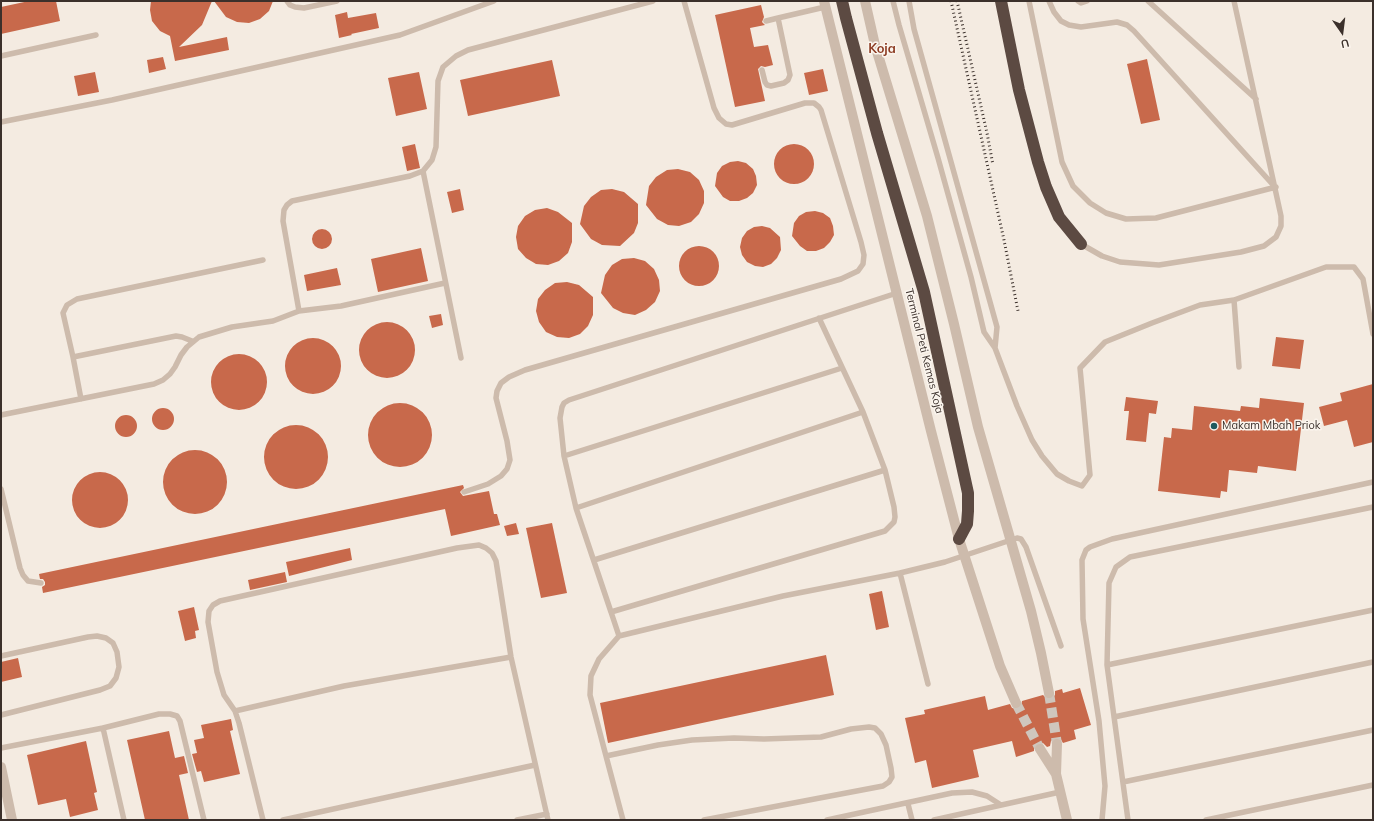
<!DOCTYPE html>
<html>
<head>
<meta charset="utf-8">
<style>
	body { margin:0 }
	#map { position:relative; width:1374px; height:821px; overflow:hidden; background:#f4ebe1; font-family:Mulish,sans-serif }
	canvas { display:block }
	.frame { position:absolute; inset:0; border:2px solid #3b302b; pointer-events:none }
	.north { position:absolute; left:1322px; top:12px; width:40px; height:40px; -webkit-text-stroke:3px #fbf5ee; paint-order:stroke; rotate:166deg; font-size:11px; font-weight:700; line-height:16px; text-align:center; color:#3b302b }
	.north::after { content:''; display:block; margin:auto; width:14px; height:18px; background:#3b302b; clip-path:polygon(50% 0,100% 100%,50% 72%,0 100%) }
</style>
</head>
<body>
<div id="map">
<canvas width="1374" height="821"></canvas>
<div class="frame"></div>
<div class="north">U</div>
</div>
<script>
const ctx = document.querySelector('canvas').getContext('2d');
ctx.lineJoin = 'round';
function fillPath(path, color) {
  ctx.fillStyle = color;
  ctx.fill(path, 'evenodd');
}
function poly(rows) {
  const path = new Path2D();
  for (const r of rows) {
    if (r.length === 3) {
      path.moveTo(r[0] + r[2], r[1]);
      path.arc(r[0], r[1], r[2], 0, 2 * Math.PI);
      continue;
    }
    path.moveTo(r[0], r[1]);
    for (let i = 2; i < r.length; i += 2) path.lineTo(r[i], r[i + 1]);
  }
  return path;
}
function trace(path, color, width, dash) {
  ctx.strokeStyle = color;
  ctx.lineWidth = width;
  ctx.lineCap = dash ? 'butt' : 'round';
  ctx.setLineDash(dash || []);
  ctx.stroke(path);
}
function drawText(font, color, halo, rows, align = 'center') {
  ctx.font = font + ' Mulish,sans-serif';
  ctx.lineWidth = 3;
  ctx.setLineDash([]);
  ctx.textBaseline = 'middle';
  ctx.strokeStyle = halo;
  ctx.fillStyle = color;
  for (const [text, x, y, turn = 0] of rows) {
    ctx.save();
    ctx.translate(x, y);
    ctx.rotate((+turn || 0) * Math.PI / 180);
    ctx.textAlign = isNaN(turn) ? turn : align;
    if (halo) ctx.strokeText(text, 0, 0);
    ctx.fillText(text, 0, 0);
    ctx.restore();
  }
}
fillPath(poly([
	[29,1,56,1,60,21,1,34,1,7],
	[151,1,212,1,202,25,179,47,227,37,229,50,175,61,170,36,160,31,152,21,150,10],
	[214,1,273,1,269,11,260,19,249,23,237,22,226,17],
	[761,5,764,17,762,22,765,25,750,28,754,47,768,45,773,65,765,67,761,66,758,69,765,101,735,107,715,15],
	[347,12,348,18,376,13,379,28,351,34,352,35,339,38,335,15],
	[163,57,166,69,149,73,147,60],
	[1147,59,1160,120,1141,124,1127,64],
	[552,60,560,96,468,116,460,80],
	[823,69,828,91,809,95,804,73],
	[95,72,99,92,78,96,74,76],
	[419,72,427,109,396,116,388,78],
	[794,164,20],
	[415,144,420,168,407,171,402,147],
	[738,161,746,163,753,169,756,176,757,185,753,193,747,198,739,201,730,201,723,197,715,186,717,173,722,166,730,162],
	[678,169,690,172,699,180,704,191,704,203,699,214,691,222,679,226,668,225,657,219,646,205,649,186,656,177,667,170],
	[460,189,464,210,452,213,447,192],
	[612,189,624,192,638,204,638,223,634,233,620,246,602,245,591,239,580,224,584,206,591,197,601,190],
	[547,208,558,212,572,223,572,242,568,253,559,261,548,265,536,264,526,258,518,249,516,237,518,226,525,216,535,210],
	[815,211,823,213,830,218,833,226,834,235,830,242,824,248,816,251,807,251,800,246,792,236,794,223,799,216,806,212],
	[762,226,770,228,780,237,781,250,777,258,771,264,763,267,755,266,747,262,742,255,740,247,742,238,747,231,754,227],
	[322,239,10],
	[699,266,20],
	[421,248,428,281,378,292,371,259],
	[634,258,645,261,654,269,659,280,660,291,655,302,646,310,635,315,623,313,613,308,601,293,605,275,612,265,622,259],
	[337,268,341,285,307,291,304,275],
	[567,282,579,285,593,297,593,315,588,326,580,334,569,338,557,337,546,332,539,322,536,311,538,299,545,290,555,283],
	[441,314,443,325,432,328,429,316],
	[387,350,28],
	[1276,337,1304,340,1300,369,1272,366],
	[313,366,28],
	[239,382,28],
	[1373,384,1373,442,1354,447,1347,420,1324,426,1319,407,1342,401,1340,393],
	[1126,397,1158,401,1156,414,1149,413,1146,442,1126,440,1129,411,1124,411],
	[1260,398,1304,403,1296,471,1258,466,1257,473,1229,470,1227,492,1221,491,1220,498,1158,491,1164,437,1171,438,1172,428,1192,430,1194,406,1240,411,1241,406,1259,408],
	[400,435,32],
	[163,419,11],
	[126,426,11],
	[296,457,32],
	[195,482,32],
	[100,500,28],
	[463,485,464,488,460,492,463,496,489,491,494,514,497,514,500,525,451,536,445,509,43,593,42,587,45,585,45,582,43,579,40,579,39,574],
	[516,523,519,534,507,536,504,526],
	[552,523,567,593,541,598,526,528],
	[350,548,352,560,289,576,286,562],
	[285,572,287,582,250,590,248,580],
	[882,591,889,627,876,630,869,594],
	[194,607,199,630,195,631,196,638,185,641,178,611],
	[826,655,834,695,608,743,600,703],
	[18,658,22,677,1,682,1,662],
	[1080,688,1091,725,1074,730,1076,739,1063,743,1060,738,1054,738,1051,741,1050,746,1047,747,1043,743,1039,743,1034,746,1034,751,1016,757,1012,741,973,750,979,777,932,788,926,760,915,763,905,718,925,714,924,710,985,696,988,710,1010,704,1012,708,1018,709,1021,707,1022,701,1043,695,1047,699,1051,699,1055,695,1055,691,1062,689,1063,693],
	[231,719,233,730,230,731,240,774,204,782,201,771,197,772,192,754,197,753,194,740,204,738,201,725],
	[169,731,175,758,184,756,188,773,179,775,189,820,145,820,127,740],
	[86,741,97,792,94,793,98,810,70,817,66,799,38,805,27,755]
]), '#c8694b');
trace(poly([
	[1049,693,1057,744],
	[1016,703,1040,749]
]), '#cfc6bd', 10, [10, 5]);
trace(poly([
	[287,1,290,5,295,7,304,8,337,1],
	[893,1,899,25,938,158,971,277,984,332,995,348,1017,406,1032,440,1042,456,1057,474,1069,481,1082,486,1090,475,1080,368,1105,342,1152,323,1200,305,1234,300,1239,367],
	[909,1,914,29,997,327,995,348],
	[1029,1,1062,162,1073,186,1090,203,1106,213,1126,219,1156,218,1276,187],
	[1049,1,1054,12,1061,21,1069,25,1081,27,1117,22,1127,25,1134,31,1275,187],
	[1078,1,1081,3,1087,1],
	[1148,1,1256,99],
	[766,21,778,18],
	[1,56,96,35],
	[762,70,765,82,767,85,771,86,784,83,788,80,790,75,778,18,825,7],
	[1,122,112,100,400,35,494,1],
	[423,171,461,358],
	[1081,244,1102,256,1120,262,1159,265,1241,252,1264,246,1276,237,1281,226,1281,216,1234,1],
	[1234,300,1326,267,1354,267,1363,279,1373,334],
	[299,311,341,306,445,283],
	[819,318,863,412,885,470,894,507,895,517,894,522,885,531,611,612,576,508,564,456,560,418,562,407,564,403,569,400,897,293],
	[73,357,63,313,67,305,77,299,263,260],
	[81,399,73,357,176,336,182,337,192,341],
	[1,415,154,384,163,380,170,374,175,367,181,355,187,347,199,337,232,327,273,321,299,311,283,221,284,210,287,205,292,201,410,176,423,171,432,160,436,147,438,81,443,67,456,56,468,50,653,1],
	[564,456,842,368],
	[1,489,20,568,23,575,28,581,41,583],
	[464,492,488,484,501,476,507,469,510,460,507,441,496,398,497,391,501,383,509,377,525,370,841,279,858,271,863,264,864,255,861,242,821,110,819,107,814,103,805,103,732,125,726,124,719,118,714,108,684,1],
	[576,508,863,412],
	[594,560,885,470],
	[900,573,928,684],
	[611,612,619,636],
	[1,656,88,637,97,636,106,638,113,643,117,652,119,667,116,678,110,686,100,690,1,715],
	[1107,665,1373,610],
	[235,711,344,686,511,657],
	[1114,717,1373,662],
	[1,748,103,728],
	[606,756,590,695,591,676,599,659,619,636,783,596,900,573,945,562,1017,538,1021,539,1026,547,1061,646],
	[1123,782,1373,730],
	[908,804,912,820],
	[124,820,103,728,159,714,170,714,177,716,180,721,204,820],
	[263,820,239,723,235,711,224,695,217,672,208,622,209,611,213,605,220,601,457,548,479,545,486,548,492,553,496,561,511,657,548,820],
	[283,820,535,765],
	[517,820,547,814],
	[623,820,606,756,658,745,692,740,734,738,764,739,821,737,851,729,869,727,875,728,881,734,886,745,891,768,892,777,889,782,883,786,704,820],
	[827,820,952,793,972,792,987,796,1001,805],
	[934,820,1060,792],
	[1102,820,1105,786,1099,721,1083,619,1082,560,1086,550,1090,547,1112,539,1373,482],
	[1128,820,1107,665,1109,583,1116,567,1130,557,1373,507],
	[1206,820,1373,785]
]), '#cdbbac', 5.5);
trace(poly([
	[824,1,931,431,959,539,1000,666,1016,703],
	[865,1,875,45,927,216,954,324,978,427,1031,611,1041,653,1049,693],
	[1057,744,1056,774,1067,820],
	[1040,749,1056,774],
	[1,767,12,820]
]), '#cdbbac', 10);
trace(poly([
	[842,1,846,18,877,133,924,292,968,493,968,511,967,524,959,539],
	[1001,1,1019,90,1038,162,1046,187,1059,217,1081,244]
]), '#5c4a42', 12);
trace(poly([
	[951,1,1004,240,1018,311],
	[957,1,987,133,993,165]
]), '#3b302b', 3, [1, 3]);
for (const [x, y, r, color] of [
	[1214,426,4,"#1f5a5e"]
]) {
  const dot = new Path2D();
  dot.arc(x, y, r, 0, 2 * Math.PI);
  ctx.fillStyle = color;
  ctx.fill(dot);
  trace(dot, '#fbf5ee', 1.5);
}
drawText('11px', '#3b302b', '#fbf5ee', [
	["Terminal Peti Kemas Koja",924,351,76]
]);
drawText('11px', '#3b302b', '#fbf5ee', [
	["Makam Mbah Priok",1222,426]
], 'left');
drawText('bold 13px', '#8c3b22', '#fbf5ee', [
	["Koja",882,49]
]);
</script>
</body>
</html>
